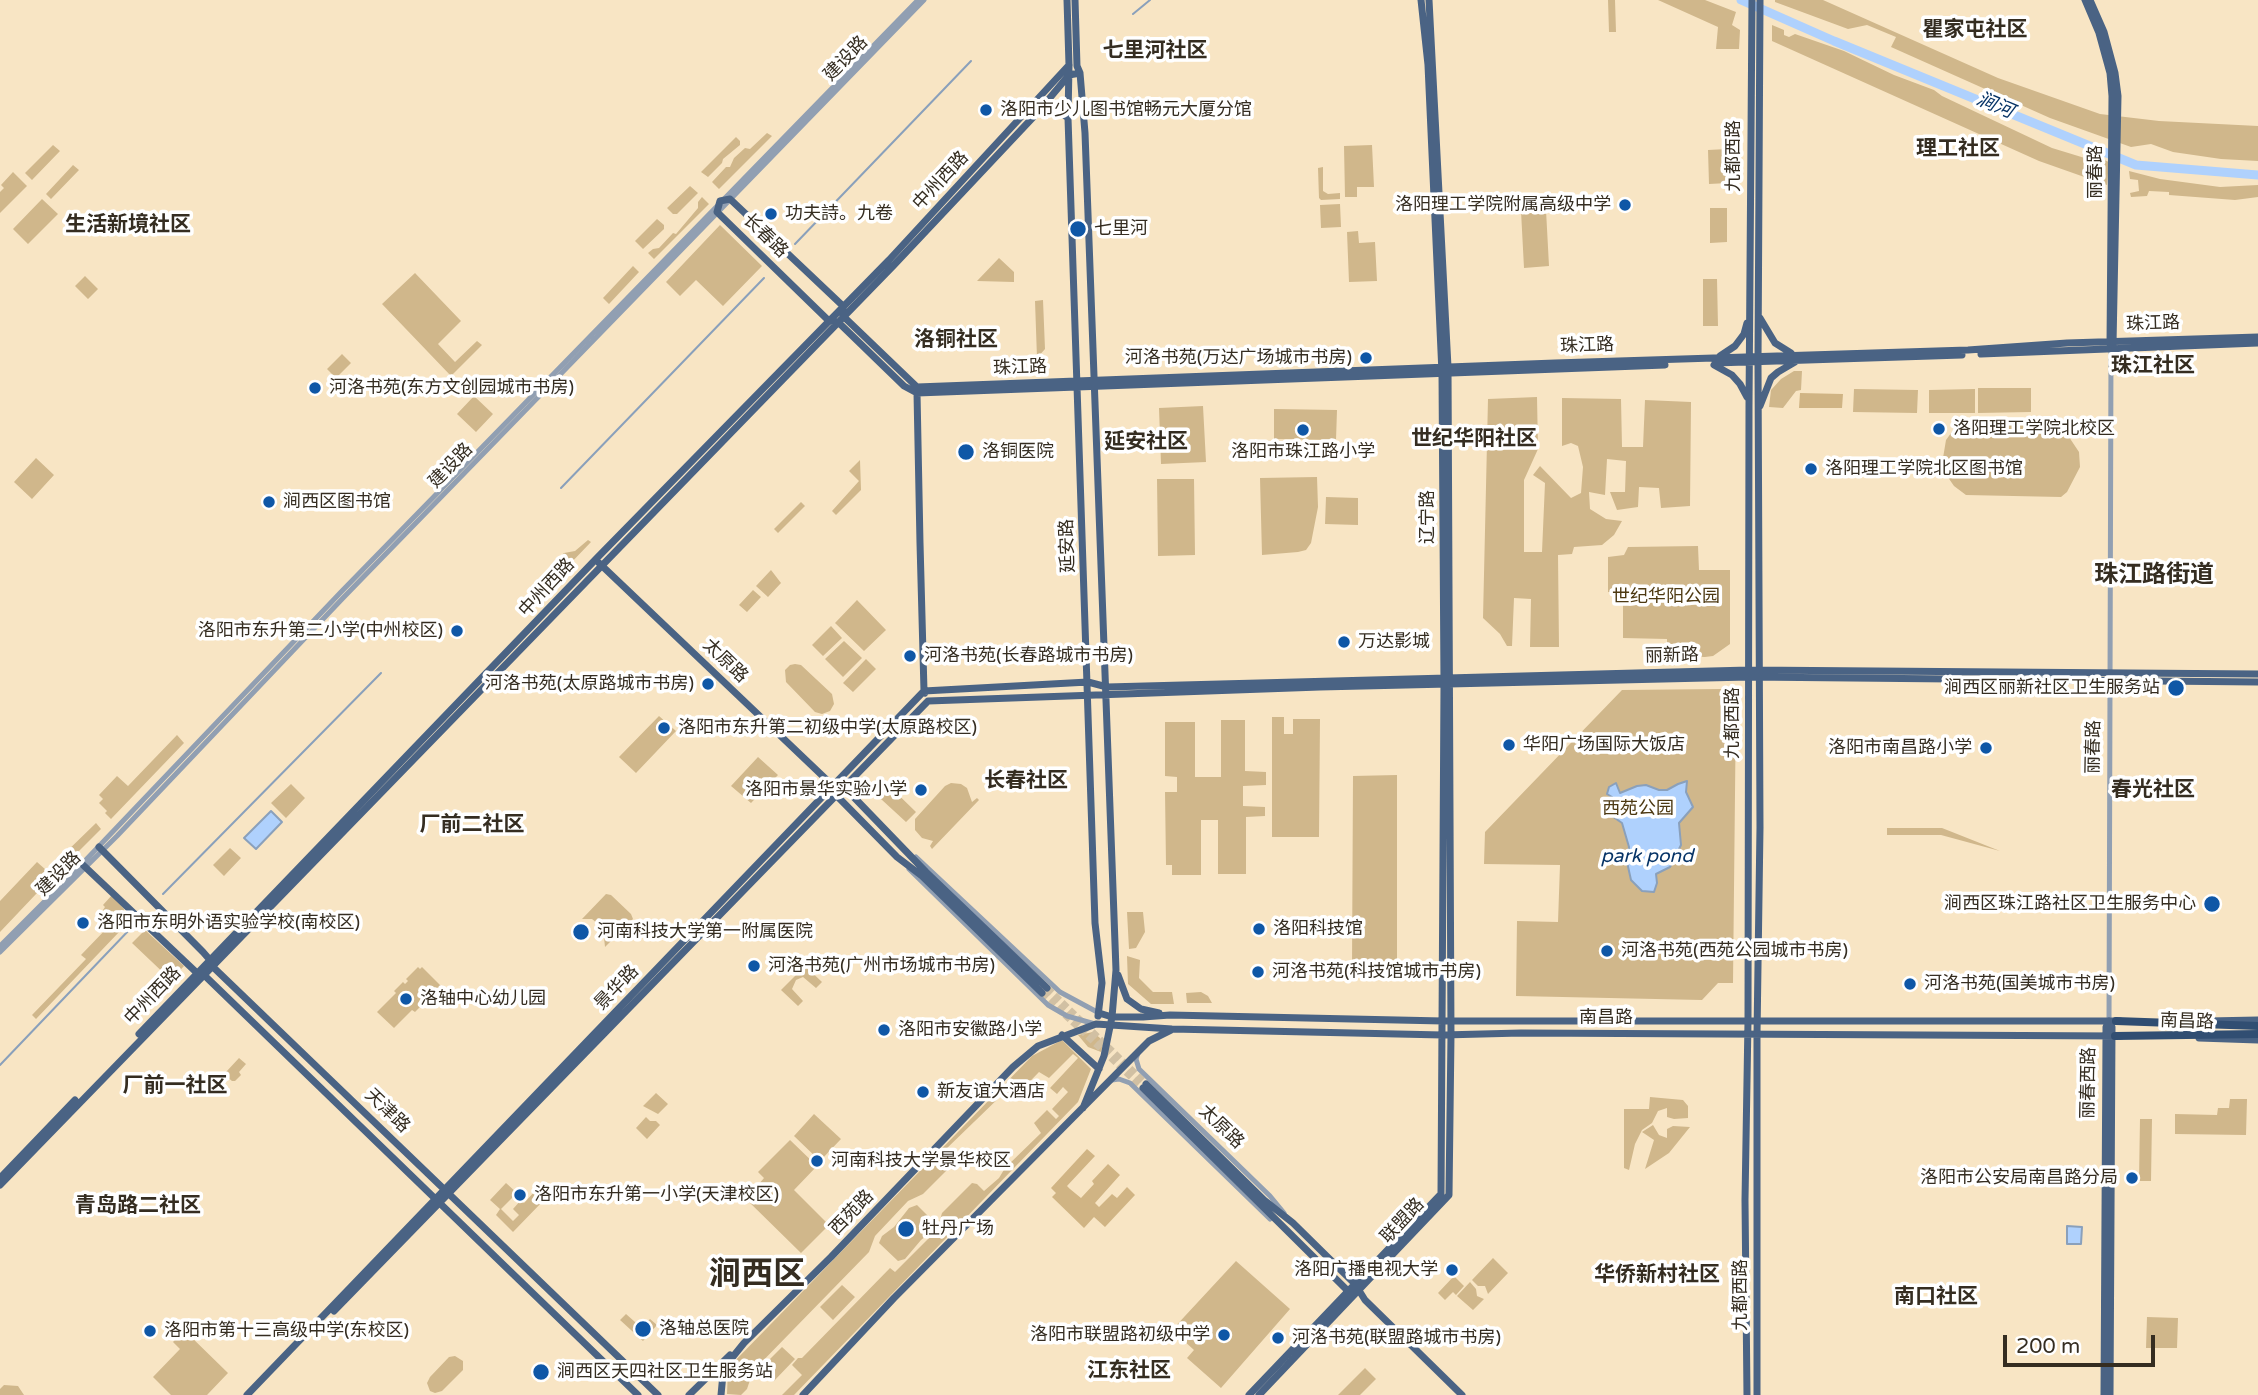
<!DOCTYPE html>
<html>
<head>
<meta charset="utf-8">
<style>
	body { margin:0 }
	#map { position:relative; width:2258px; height:1395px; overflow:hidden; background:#f8e5c4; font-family:"Varela Round",sans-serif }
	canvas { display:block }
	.scale { position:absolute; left:2003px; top:1335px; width:152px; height:32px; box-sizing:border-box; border:4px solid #352d21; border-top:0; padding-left:9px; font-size:21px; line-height:24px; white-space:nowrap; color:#352d21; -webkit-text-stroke:5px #fff; paint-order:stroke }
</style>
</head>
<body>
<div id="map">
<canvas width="2258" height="1395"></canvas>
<div class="scale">200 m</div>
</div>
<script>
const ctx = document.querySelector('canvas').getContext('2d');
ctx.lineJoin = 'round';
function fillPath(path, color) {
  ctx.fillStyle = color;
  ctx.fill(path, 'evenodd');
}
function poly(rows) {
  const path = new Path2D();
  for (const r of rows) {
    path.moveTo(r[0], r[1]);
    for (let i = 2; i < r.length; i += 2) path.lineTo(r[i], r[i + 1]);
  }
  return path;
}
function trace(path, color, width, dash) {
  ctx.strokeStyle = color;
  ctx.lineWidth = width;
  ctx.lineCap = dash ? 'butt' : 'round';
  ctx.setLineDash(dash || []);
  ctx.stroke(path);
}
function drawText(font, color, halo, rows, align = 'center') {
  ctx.font = font + ' "Varela Round","Noto Sans SC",sans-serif';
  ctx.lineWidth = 7;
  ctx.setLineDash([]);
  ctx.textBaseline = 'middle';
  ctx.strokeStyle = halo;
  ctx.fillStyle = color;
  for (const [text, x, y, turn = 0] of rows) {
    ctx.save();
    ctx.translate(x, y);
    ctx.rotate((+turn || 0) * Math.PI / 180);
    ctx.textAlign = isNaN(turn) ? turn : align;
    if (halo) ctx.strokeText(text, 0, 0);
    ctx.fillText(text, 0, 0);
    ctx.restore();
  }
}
fillPath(poly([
	[1608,0,1615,0,1616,32,1609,32],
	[1658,0,1705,0,1736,12,1732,25,1740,30,1739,49,1716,49,1718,27],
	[1775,0,1823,0,1998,78,2100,114,2159,121,2258,126,2258,161,2221,159,2173,152,2151,144,2131,147,2050,118,1891,47,1896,37,1867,25,1848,29,1775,2],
	[1772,25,1784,30,1784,35,1789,37,1795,34,1844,51,1894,75,1934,90,1942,96,2052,148,2088,159,2091,161,2089,163,2096,165,2104,160,2109,162,2107,185,2039,161,1772,41],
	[767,133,772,136,719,189,712,182,726,167,730,167,734,158,745,148,750,149],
	[736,137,740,141,740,145,723,159,722,163,708,177,701,172],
	[53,145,60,151,32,180,25,173],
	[1372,145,1374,187,1357,187,1357,197,1345,197,1344,146],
	[1727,149,1728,183,1709,184,1708,150],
	[73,165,79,170,51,199,46,194],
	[1323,167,1323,191,1328,194,1340,193,1340,199,1321,200,1319,198,1318,168],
	[2129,171,2160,179,2220,187,2258,185,2258,197,2235,200,2169,195,2169,192,2149,191,2147,196,2131,197,2130,193,2139,191,2138,180,2130,179],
	[13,172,27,186,0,213,0,192,4,188,1,185],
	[690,186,698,193,677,214,673,214,667,208],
	[702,197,709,204,654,259,648,253,653,249,659,248,673,233,676,234,698,208,698,202],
	[42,199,58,214,28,244,13,229],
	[1340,204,1341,227,1321,228,1320,205],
	[1710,208,1727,208,1727,242,1710,243],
	[1546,210,1549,266,1524,268,1521,211],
	[657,219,664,225,664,229,643,249,635,241],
	[720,225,762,266,723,306,696,280,680,296,666,282],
	[1358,231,1359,243,1375,242,1377,281,1349,282,1347,232],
	[999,258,1014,272,1014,282,977,281],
	[633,266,639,272,609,304,603,298],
	[415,273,461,321,438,344,455,362,477,341,482,345,451,376,382,304],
	[85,276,98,289,88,299,75,286],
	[1703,279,1717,279,1718,326,1703,326],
	[1043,300,1045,349,1037,358,1035,301],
	[342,354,351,363,336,378,327,369],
	[1794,371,1802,371,1801,390,1796,391,1783,408,1769,407,1771,390,1781,379],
	[1978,388,2031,388,2031,412,1978,413],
	[1854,389,1918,390,1917,413,1853,412],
	[1975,389,1975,413,1929,413,1929,390],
	[474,396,493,414,476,432,457,414],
	[1537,397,1538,449,1524,480,1524,552,1542,552,1545,483,1533,475,1540,466,1571,498,1581,493,1583,467,1578,446,1571,443,1562,446,1562,398,1621,399,1622,447,1643,447,1645,400,1691,402,1690,506,1661,508,1659,488,1639,487,1638,507,1617,510,1610,492,1625,492,1626,461,1607,459,1605,495,1589,492,1590,509,1606,519,1622,521,1614,535,1602,545,1574,547,1572,554,1558,555,1559,647,1530,647,1531,599,1514,598,1512,646,1507,646,1500,634,1483,618,1488,399],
	[1203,406,1206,462,1161,464,1159,408],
	[1274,409,1337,410,1336,440,1274,439],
	[1968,421,2067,423,2067,434,2079,452,2080,467,2067,492,2061,497,1966,495,1954,486,1945,473,1943,458,1946,440,1954,429],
	[36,458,54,475,32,499,14,482],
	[860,460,861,490,836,515,832,511,859,481,849,471],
	[1317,477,1318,507,1311,543,1306,550,1298,552,1262,555,1260,478],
	[1157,479,1194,479,1195,555,1158,556],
	[1326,497,1358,498,1358,525,1325,524],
	[801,502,805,506,778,533,774,529],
	[588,540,591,542,568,566,559,558,564,553,575,551],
	[1698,546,1699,570,1730,570,1730,644,1713,656,1705,657,1667,656,1667,639,1623,638,1623,593,1608,592,1608,557,1624,555,1628,547],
	[771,570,781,583,768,597,756,586],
	[753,590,761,597,747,612,739,605],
	[857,600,886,630,864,651,835,623],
	[831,626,842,638,823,656,812,645],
	[844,641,862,658,843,677,825,659],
	[866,659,876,669,853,692,843,683],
	[795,664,801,665,832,694,834,704,830,711,822,714,815,712,786,682,785,670,790,665],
	[1721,689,1736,699,1733,983,1718,983,1702,1000,1516,996,1517,921,1558,922,1560,865,1484,864,1485,832,1622,690],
	[659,716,676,731,636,773,619,757],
	[1272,717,1284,717,1284,734,1293,734,1293,719,1320,719,1319,837,1272,837],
	[1221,720,1245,720,1245,771,1266,772,1266,785,1243,786,1243,806,1265,807,1265,816,1246,817,1246,874,1218,874,1218,820,1201,820,1201,875,1172,875,1172,865,1166,865,1165,792,1177,792,1177,777,1165,776,1165,722,1195,722,1195,777,1221,777],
	[177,735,184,743,111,819,105,813,107,811,99,803,103,799,99,795,117,776,128,786],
	[758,757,778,775,751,803,731,786],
	[1397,775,1397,967,1352,968,1353,776],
	[880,777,916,812,906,822,869,788],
	[951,783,961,784,967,788,972,802,977,798,979,800,932,849,930,846,933,841,922,838,915,830,915,819,945,786],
	[291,784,305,798,286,818,271,803],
	[96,823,101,829,67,863,61,857],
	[1887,828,1942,828,2000,851,1941,835,1887,835],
	[230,848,241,858,224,876,213,865],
	[37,862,46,870,49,868,55,874,0,932,0,901],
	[606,894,611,895,631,914,633,919,605,947,603,928,592,919,582,919],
	[112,895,124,909,123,918,117,913,112,918,103,910,105,907,103,905],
	[1127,912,1143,912,1145,932,1136,948,1129,949],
	[108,927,113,932,117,928,120,931,36,1019,32,1015,86,959,81,955],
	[145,930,184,966,171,980,132,943],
	[1127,956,1140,960,1139,978,1153,992,1172,992,1174,1004,1151,1004,1128,984],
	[805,966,822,982,816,988,803,977,796,980,792,989,803,1001,798,1006,781,990],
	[418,967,420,969,422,967,441,986,415,1012,412,1010,394,1028,377,1012,396,993,394,991,403,982,405,984,408,981,406,979],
	[1201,992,1208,996,1212,1003,1187,1003,1186,993],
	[1093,1032,1100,1038,1103,1044,1101,1052,1088,1047,1078,1035],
	[1062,1040,1091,1069,1078,1102,794,1395,782,1395,802,1375,792,1365,798,1358,802,1358,890,1268,895,1272,937,1230,942,1213,972,1183,977,1184,984,1191,999,1178,1005,1168,1041,1133,1034,1123,1047,1110,1056,1119,1059,1116,1052,1109,1068,1092,1063,1087,1057,1094,1050,1088,1078,1058,1073,1054,1049,1078,1039,1072,1011,1101,1005,1096,1008,1093,1006,1091,944,1151,954,1163,923,1194,908,1201,875,1236,869,1252,753,1371,747,1389,741,1395,727,1394,728,1368,1032,1056],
	[239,1058,246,1064,239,1072,241,1075,235,1081,232,1081,225,1075,226,1072],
	[656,1093,668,1104,658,1114,643,1106],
	[1650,1097,1683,1100,1688,1106,1688,1118,1674,1119,1667,1117,1667,1108,1658,1111,1652,1123,1642,1130,1635,1144,1629,1170,1624,1168,1624,1109,1649,1109],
	[2230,1099,2247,1099,2246,1135,2175,1134,2175,1114,2217,1115,2218,1108,2229,1108],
	[814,1114,841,1139,820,1161,794,1136],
	[646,1117,650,1121,656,1121,660,1125,647,1139,636,1128],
	[2140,1119,2152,1119,2151,1181,2139,1181],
	[1653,1125,1659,1135,1667,1138,1667,1129,1673,1126,1690,1127,1669,1153,1645,1169,1654,1140,1642,1132],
	[790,1140,817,1166,794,1190,829,1225,801,1253,746,1199,764,1178,758,1172],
	[506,1183,517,1193,501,1209,513,1221,519,1215,513,1209,521,1200,524,1203,536,1190,545,1199,513,1232,496,1215,500,1209,490,1200],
	[917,1205,935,1223,932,1231,921,1240,905,1259,898,1261,879,1243,882,1236,894,1227,909,1208],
	[1493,1258,1508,1273,1488,1294,1485,1286,1478,1286,1472,1280],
	[1236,1261,1290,1309,1221,1388,1187,1358,1194,1350,1172,1330],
	[1454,1276,1464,1286,1456,1295,1453,1292,1445,1300,1438,1293],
	[1470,1282,1476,1289,1477,1296,1484,1299,1473,1310,1457,1296],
	[842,1285,855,1297,833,1320,820,1307],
	[626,1314,635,1322,643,1320,647,1322,650,1319,657,1325,643,1341,620,1320],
	[2147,1317,2178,1318,2177,1348,2146,1348],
	[184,1330,228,1373,207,1395,171,1395,153,1377,180,1349,173,1342],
	[782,1347,795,1359,774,1381,761,1368],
	[455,1356,463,1361,463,1370,442,1391,435,1393,430,1391,427,1383,430,1377,449,1357],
	[1365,1368,1376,1379,1360,1395,1338,1395],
	[4,1385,18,1386,24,1395,0,1395,0,1389]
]), '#d0b78b');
fillPath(poly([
	[1800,393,1843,394,1842,408,1799,408],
	[1087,1149,1095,1156,1067,1186,1070,1189,1081,1198,1094,1184,1092,1181,1108,1164,1120,1175,1095,1203,1099,1207,1112,1194,1117,1198,1127,1187,1135,1195,1105,1227,1094,1217,1084,1228,1052,1197,1056,1193,1051,1188]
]), '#d0b484');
const water = poly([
	[1687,781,1686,792,1693,807,1679,823,1681,845,1670,867,1656,874,1657,883,1654,892,1642,891,1631,880,1627,862,1629,847,1622,823,1612,816,1612,797,1607,794,1609,787,1616,783,1620,793,1637,786,1646,785,1659,790,1667,790,1678,784,1687,781],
	[271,811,282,822,256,849,244,838,271,811],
	[2067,1226,2082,1227,2081,1244,2067,1244,2067,1226]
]);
fillPath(water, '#afd1fd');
trace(water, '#8aa0bb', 2);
trace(poly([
	[1133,14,1150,0],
	[795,244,971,61],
	[561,488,764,278],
	[163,894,381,673],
	[0,1065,131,928]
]), '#8aa0bb', 2);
trace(poly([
	[1741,0,1834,41,2136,165,2258,175]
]), '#afd1fd', 9);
trace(poly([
	[1047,988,1146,1084],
	[1042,993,1143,1088]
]), '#d1c0a3', 7, [7, 3.5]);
trace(poly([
	[916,857,1060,992,1099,1013],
	[909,869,1048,1005,1067,1016,1095,1024],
	[0,946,82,864,341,592,918,0],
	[0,952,117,836,343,598,924,0],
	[2109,1021,2111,348],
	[1138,1053,1136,1059,1139,1069,1270,1196,1284,1213],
	[1112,1080,1119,1079,1130,1083,1270,1219]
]), '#919fb2', 5);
trace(poly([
	[1067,0,1069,65,1068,118,1095,923,1102,983,1098,1016],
	[1075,0,1077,66,1080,73,1085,133,1116,970,1112,1017,1104,1056,1083,1108],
	[2085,0,2099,33,2110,73,2112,96,2110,344],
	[2090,0,2104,32,2115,73,2118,96,2113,344],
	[1039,111,1058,111,1068,118],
	[1760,318,1775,343,1791,353],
	[1981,354,2258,343],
	[1720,356,1735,346,1744,334,1747,323],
	[1715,363,1962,355],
	[1714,365,1732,375,1740,384,1747,397],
	[917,387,1555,363,1968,350,2067,343,2258,337],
	[917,393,1665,365],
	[917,393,904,386,838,322,829,321,717,212,720,201,730,199,843,306,843,316,917,387,917,393,920,543,924,691,925,693],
	[1760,406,1771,378,1778,372,1795,362],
	[599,563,829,782,836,795,897,857,922,876,1042,993],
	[840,786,844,787,926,872,1047,988],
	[99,847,203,952,210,960,212,966,658,1395],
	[82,864,197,973,203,974,638,1395],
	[1118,975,1127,999,1141,1009,1159,1013],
	[1099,1013,1112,1017,1143,1017,1170,1015,1443,1021,2120,1021],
	[2109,1021,2112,1027,2110,1395],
	[2208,1021,2258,1020],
	[139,1034,596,559,889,260,1069,65],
	[1062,1035,1099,1069],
	[2199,1038,2258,1040],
	[1146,1084,1264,1200,1293,1223,1355,1284,1365,1300,1462,1395],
	[1143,1088,1351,1294],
	[0,1178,75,1100],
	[0,1185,894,265,1038,112,1069,75,1080,73],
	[334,1311,928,701,1320,687,1749,677,2258,682],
	[247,1395,924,691,1088,682,1107,687,1749,670,2258,674],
	[689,1395,730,1355],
	[721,1395,723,1374,727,1364,744,1343,831,1257,1013,1067,1038,1046,1096,1024,1172,1029,1443,1035,1521,1033,2121,1036],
	[803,1395,894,1298,1140,1050,1149,1041,1171,1030],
	[1249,1395,1441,1194,1444,685,1442,373,1428,65,1421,0],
	[1259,1395,1449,1195,1451,1035,1448,367,1429,0],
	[1747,1395,1745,1200,1748,1021,1749,406,1752,0],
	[1757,1395,1757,1035,1760,827,1758,362,1760,0],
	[2104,1395,2106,1036,2106,1027,2109,1021]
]), '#4a6384', 7);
trace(poly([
	[2116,1021,2258,1026],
	[2115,1036,2258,1034]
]), '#314e72', 8);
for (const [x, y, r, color] of [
	[986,110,7,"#0f57a6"],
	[1625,205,7,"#0f57a6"],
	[771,214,7,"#0f57a6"],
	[1078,229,9,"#0f57a6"],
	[1366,358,7,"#0f57a6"],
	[315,388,7,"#0f57a6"],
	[1939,429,7,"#0f57a6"],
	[1303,430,7,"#0f57a6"],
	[966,452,9,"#0f57a6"],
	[1811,469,7,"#0f57a6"],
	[269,502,7,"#0f57a6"],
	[457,631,7,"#0f57a6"],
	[1344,642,7,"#0f57a6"],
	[910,656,7,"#0f57a6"],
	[708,684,7,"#0f57a6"],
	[2176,688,9,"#0f57a6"],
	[664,728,7,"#0f57a6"],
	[1509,745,7,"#0f57a6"],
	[1986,748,7,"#0f57a6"],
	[921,790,7,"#0f57a6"],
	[2212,904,9,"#0f57a6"],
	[83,923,7,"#0f57a6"],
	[1259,929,7,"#0f57a6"],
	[581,932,9,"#0f57a6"],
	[1607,951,7,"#0f57a6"],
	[754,966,7,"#0f57a6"],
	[1258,972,7,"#0f57a6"],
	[1910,984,7,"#0f57a6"],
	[406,999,7,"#0f57a6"],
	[884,1030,7,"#0f57a6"],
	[923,1092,7,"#0f57a6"],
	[817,1161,7,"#0f57a6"],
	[2132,1178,7,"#0f57a6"],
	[520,1195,7,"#0f57a6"],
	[906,1229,9,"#0f57a6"],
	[1452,1270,7,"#0f57a6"],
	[643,1329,9,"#0f57a6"],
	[150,1331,7,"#0f57a6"],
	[1224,1335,7,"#0f57a6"],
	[1278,1338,7,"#0f57a6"],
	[541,1372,9,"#0f57a6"]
]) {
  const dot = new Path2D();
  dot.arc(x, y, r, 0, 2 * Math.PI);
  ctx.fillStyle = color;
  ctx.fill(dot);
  trace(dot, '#fff', 2.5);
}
drawText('18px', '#352d21', '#fff', [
	["建设路",846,59,-46],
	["九都西路",1734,156,-90],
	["丽春路",2096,172,-90],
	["中州西路",941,181,-47],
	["长春路",765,236,44],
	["珠江路",2153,324,-2],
	["珠江路",1587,346,-2],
	["珠江路",1020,368,-2],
	["建设路",451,466,-46],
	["辽宁路",1428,517,-90],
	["延安路",1068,546,-92],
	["中州西路",547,588,-47],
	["丽新路",1672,656,-1],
	["太原路",725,661,44],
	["九都西路",1733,723,-90],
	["丽春路",2094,747,-89],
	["建设路",59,874,-45],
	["景华路",617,988,-46],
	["中州西路",153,996,-46],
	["南昌路",1606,1018],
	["南昌路",2187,1022,2],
	["丽春西路",2089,1083,-89],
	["天津路",387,1111,44],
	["太原路",1221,1127,44],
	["西苑路",852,1213,-46],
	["联盟路",1403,1221,-47],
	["九都西路",1741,1295,-90]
]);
drawText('18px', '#352d21', '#fff', [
	["洛阳市少儿图书馆畅元大厦分馆",1000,110],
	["洛阳理工学院附属高级中学",1611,205,"right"],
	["功夫詩。九卷",785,214],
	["七里河",1094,229],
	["河洛书苑(万达广场城市书房)",1352,358,"right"],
	["河洛书苑(东方文创园城市书房)",329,388],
	["洛阳理工学院北校区",1953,429],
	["洛铜医院",982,452],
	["洛阳市珠江路小学",1303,452,"center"],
	["洛阳理工学院北区图书馆",1825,469],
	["涧西区图书馆",283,502],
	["洛阳市东升第二小学(中州校区)",443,631,"right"],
	["万达影城",1358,642],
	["河洛书苑(长春路城市书房)",924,656],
	["河洛书苑(太原路城市书房)",694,684,"right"],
	["涧西区丽新社区卫生服务站",2160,688,"right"],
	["洛阳市东升第二初级中学(太原路校区)",678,728],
	["华阳广场国际大饭店",1523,745],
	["洛阳市南昌路小学",1972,748,"right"],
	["洛阳市景华实验小学",907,790,"right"],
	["涧西区珠江路社区卫生服务中心",2196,904,"right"],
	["洛阳市东明外语实验学校(南校区)",97,923],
	["洛阳科技馆",1273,929],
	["河南科技大学第一附属医院",597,932],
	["河洛书苑(西苑公园城市书房)",1621,951],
	["河洛书苑(广州市场城市书房)",768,966],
	["河洛书苑(科技馆城市书房)",1272,972],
	["河洛书苑(国美城市书房)",1924,984],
	["洛轴中心幼儿园",420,999],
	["洛阳市安徽路小学",898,1030],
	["新友谊大酒店",937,1092],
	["河南科技大学景华校区",831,1161],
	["洛阳市公安局南昌路分局",2118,1178,"right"],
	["洛阳市东升第一小学(天津校区)",534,1195],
	["牡丹广场",922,1229],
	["洛阳广播电视大学",1438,1270,"right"],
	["洛轴总医院",659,1329],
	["洛阳市第十三高级中学(东校区)",164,1331],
	["洛阳市联盟路初级中学",1210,1335,"right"],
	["河洛书苑(联盟路城市书房)",1292,1338],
	["涧西区天四社区卫生服务站",557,1372]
], 'left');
drawText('18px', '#4d3912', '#fff', [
	["世纪华阳公园",1666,597],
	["西苑公园",1638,809]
]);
drawText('italic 19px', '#063366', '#fff', [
	["涧河",1995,106,23],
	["park pond",1647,857]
]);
drawText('bold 21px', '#352d21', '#fff', [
	["瞿家屯社区",1975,30],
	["七里河社区",1155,51],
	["理工社区",1958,149],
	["生活新境社区",128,225],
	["洛铜社区",956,340],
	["珠江社区",2153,366],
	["世纪华阳社区",1474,439],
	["延安社区",1146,442],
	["长春社区",1026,781],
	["春光社区",2153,790],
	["厂前二社区",472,825],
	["厂前一社区",175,1086],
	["青岛路二社区",138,1206],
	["华侨新村社区",1657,1275],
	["南口社区",1936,1297],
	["江东社区",1129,1371]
]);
drawText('bold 24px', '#352d21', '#fff', [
	["珠江路街道",2154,576]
]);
drawText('bold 32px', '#352d21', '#fff', [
	["涧西区",757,1276]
]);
</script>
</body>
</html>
